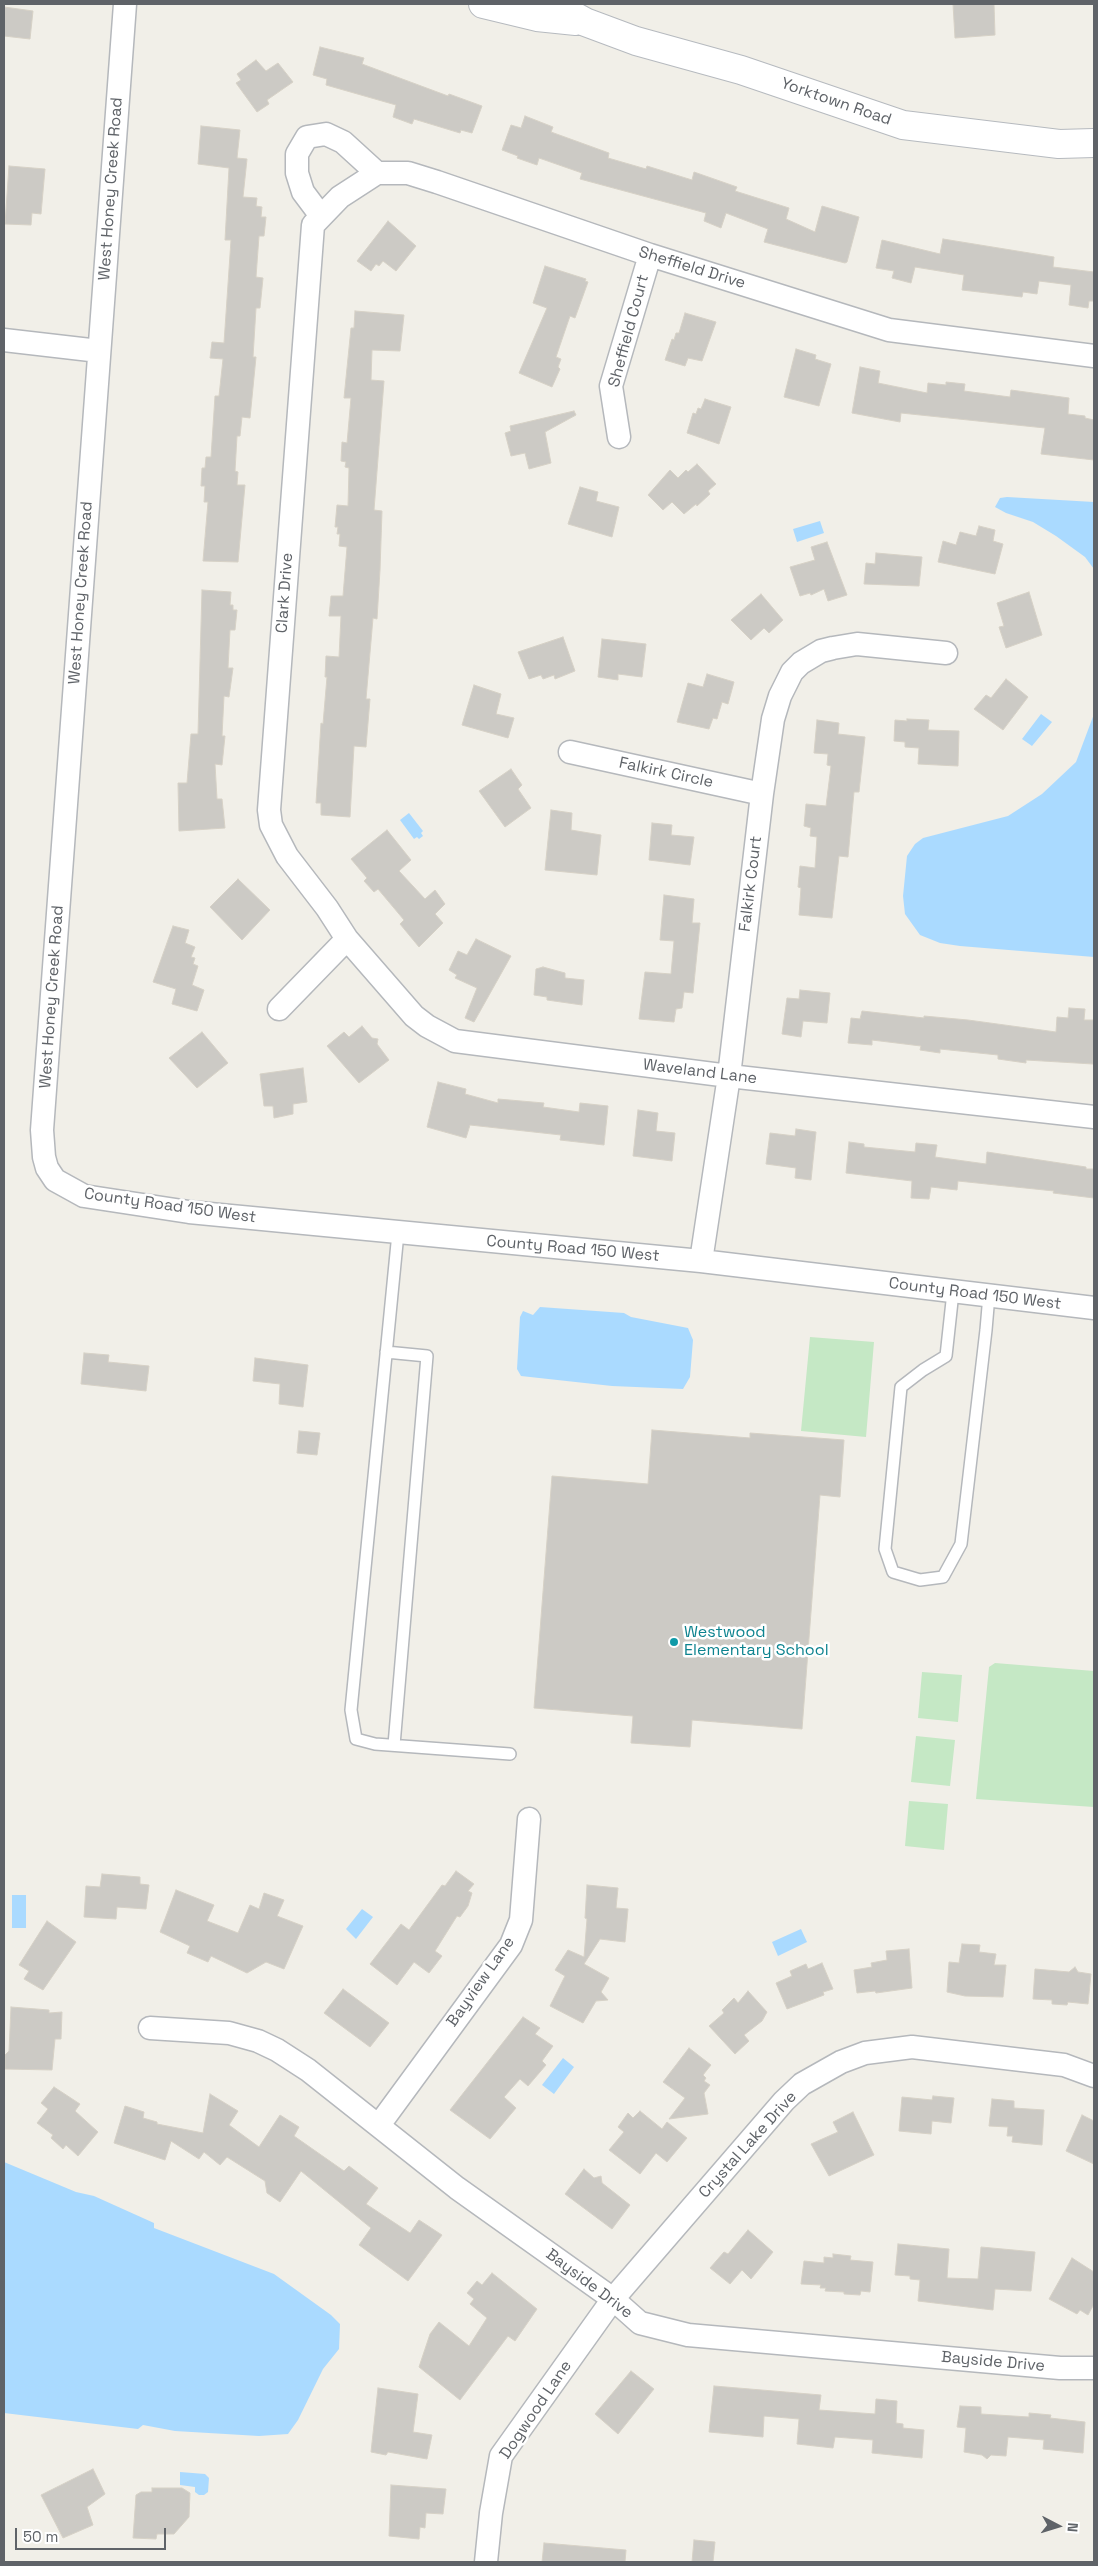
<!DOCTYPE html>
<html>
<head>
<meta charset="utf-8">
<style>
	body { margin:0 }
	#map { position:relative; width:1098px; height:2566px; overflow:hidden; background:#f1efe8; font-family:"Space Grotesk",sans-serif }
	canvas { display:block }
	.frame { position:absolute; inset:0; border:5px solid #5f6368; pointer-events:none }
	.north { position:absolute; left:1033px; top:2501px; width:50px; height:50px; -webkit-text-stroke:4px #fff; paint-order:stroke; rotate:95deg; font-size:14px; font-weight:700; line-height:20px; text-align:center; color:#5f6368 }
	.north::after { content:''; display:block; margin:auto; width:18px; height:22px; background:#5f6368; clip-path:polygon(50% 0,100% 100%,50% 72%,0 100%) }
	.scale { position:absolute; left:15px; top:2528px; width:151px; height:22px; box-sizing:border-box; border:2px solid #5f6368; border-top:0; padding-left:6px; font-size:15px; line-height:18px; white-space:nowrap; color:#5f6368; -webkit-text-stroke:4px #fff; paint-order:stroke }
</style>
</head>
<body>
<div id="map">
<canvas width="1098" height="2566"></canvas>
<div class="frame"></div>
<div class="north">N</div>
<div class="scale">50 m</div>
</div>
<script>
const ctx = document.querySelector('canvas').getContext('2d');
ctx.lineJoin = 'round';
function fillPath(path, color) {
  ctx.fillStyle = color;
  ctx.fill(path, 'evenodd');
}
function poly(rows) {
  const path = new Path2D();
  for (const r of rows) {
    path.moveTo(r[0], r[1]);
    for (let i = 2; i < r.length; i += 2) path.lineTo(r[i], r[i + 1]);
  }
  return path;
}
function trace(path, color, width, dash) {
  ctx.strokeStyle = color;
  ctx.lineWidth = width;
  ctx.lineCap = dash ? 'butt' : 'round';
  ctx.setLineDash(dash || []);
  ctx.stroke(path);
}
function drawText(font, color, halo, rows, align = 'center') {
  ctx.font = font + ' "Space Grotesk",sans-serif';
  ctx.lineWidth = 5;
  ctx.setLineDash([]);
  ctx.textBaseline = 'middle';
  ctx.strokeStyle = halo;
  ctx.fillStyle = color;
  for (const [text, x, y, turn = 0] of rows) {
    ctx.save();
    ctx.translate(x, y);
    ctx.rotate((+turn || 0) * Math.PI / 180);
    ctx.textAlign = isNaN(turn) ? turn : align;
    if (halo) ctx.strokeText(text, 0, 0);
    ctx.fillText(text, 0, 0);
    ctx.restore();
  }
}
fillPath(poly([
	[810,1337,874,1342,866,1437,801,1431],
	[995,1663,1094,1671,1094,1807,976,1799,989,1667],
	[922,1672,962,1675,958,1722,918,1718],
	[916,1736,955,1740,950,1786,911,1782],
	[909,1801,948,1804,944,1850,905,1846]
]), '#c5e8c5');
fillPath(poly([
	[1007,497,1094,502,1094,569,1085,557,1056,536,1033,522,1006,513,995,507,1000,498],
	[820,521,824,533,797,542,793,529],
	[1041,714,1052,722,1032,746,1022,739],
	[1094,714,1094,957,960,946,940,943,920,935,905,914,903,896,907,856,915,844,923,838,1008,816,1042,794,1076,762],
	[409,813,423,831,421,833,423,836,419,839,417,837,414,839,400,820],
	[540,1307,624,1313,631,1317,688,1328,693,1340,690,1377,683,1389,612,1386,521,1376,517,1369,520,1317,523,1311,533,1315],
	[12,1895,26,1895,26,1928,12,1928],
	[362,1909,373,1917,356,1939,346,1929],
	[801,1929,807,1942,778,1956,772,1942],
	[563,2058,574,2067,554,2094,542,2085],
	[4,2162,76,2192,94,2196,154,2223,154,2228,274,2274,331,2315,340,2324,339,2349,323,2369,298,2420,288,2434,259,2436,175,2431,143,2425,138,2429,4,2413],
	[180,2472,205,2474,209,2478,208,2492,204,2495,199,2495,195,2492,195,2487,180,2485]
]), '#aadaff');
const building = poly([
	[953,4,994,4,995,35,955,38,953,4],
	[4,7,33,11,30,39,4,36,4,7],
	[320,47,364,58,362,64,448,96,449,94,482,106,472,133,461,130,460,133,414,119,412,124,393,117,396,105,326,85,327,79,313,75,320,47],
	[256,60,266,71,278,63,293,82,267,100,269,104,257,112,236,83,241,80,237,74,256,60],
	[525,116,553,127,551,132,609,153,608,158,646,169,647,166,692,180,694,172,737,187,735,191,789,208,786,219,815,232,822,206,859,217,847,262,845,263,764,242,768,229,726,213,721,228,704,221,706,213,580,179,582,173,539,158,537,165,517,158,518,156,502,150,511,125,521,128,525,116],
	[201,126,240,130,237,158,247,159,243,197,257,198,256,206,262,207,261,217,266,217,264,236,259,236,256,277,263,278,260,308,256,308,253,357,256,357,250,418,242,417,240,436,237,436,235,471,238,472,237,485,245,485,238,562,203,561,208,502,204,502,205,486,201,486,202,468,205,468,206,457,211,457,215,396,219,396,223,359,210,358,212,342,224,343,231,240,225,240,229,168,198,164,201,126],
	[9,166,45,169,41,214,32,213,31,225,5,224,9,166],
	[388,221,416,246,396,271,383,261,379,266,376,264,371,271,357,261,388,221],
	[943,239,1054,257,1053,267,1094,272,1094,301,1089,301,1088,308,1069,305,1071,285,1039,281,1037,294,1023,292,1022,297,962,290,964,275,915,267,911,283,892,278,894,271,876,268,882,240,940,254,943,239],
	[545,266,586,279,585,281,588,282,575,318,570,316,556,357,561,359,558,367,560,369,552,387,519,373,547,308,533,303,545,266],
	[355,311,404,315,400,351,372,350,371,380,384,381,374,510,382,511,380,570,377,619,373,618,366,699,370,699,366,747,354,746,350,817,321,815,321,803,316,803,321,723,323,724,327,677,325,677,326,656,339,657,341,616,329,616,331,596,343,596,347,547,339,546,340,534,337,534,338,527,335,527,337,505,348,506,349,468,345,467,346,462,341,461,342,442,347,443,351,398,344,398,351,328,354,328,355,311],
	[685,313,716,322,702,361,688,358,685,366,665,360,672,339,674,340,676,333,679,333,685,313],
	[796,349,816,355,815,359,831,364,819,406,784,397,796,349],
	[860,367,880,371,878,383,927,393,928,383,946,385,946,382,965,384,964,391,1010,397,1011,390,1069,398,1068,414,1085,416,1085,418,1094,420,1094,460,1041,454,1045,428,901,413,900,422,852,413,860,367],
	[705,399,731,407,719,444,687,433,693,413,696,414,698,408,701,409,705,399],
	[574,411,576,415,545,432,551,463,529,469,525,453,511,456,505,433,511,431,510,426,574,411],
	[697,464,716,484,708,491,710,494,697,506,696,504,684,514,672,502,663,510,648,495,670,470,678,478,686,470,688,472,697,464],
	[580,487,598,492,596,501,619,507,612,537,568,524,580,487],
	[979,526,995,530,993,541,1003,544,995,574,938,562,943,541,956,545,960,532,976,536,979,526],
	[827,542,847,595,828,601,824,589,811,595,810,593,800,596,790,567,815,560,811,547,827,542],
	[876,553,922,557,919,586,864,584,866,563,875,564,876,553],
	[202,590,231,592,230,605,233,605,233,610,237,610,235,630,230,630,228,668,233,668,229,697,224,696,222,736,225,736,222,765,215,764,217,799,222,799,225,828,179,831,178,783,187,783,191,734,198,734,202,590],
	[1029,592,1042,635,1006,648,999,627,1004,626,997,603,1029,592],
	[761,594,783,620,769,633,764,628,751,640,731,620,761,594],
	[563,637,575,671,555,679,554,675,543,679,541,675,529,679,518,652,563,637],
	[602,639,646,644,642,677,618,674,618,680,598,677,602,639],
	[707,674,734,682,728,704,722,702,717,719,713,718,709,729,677,722,688,683,703,687,707,674],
	[1006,679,1028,697,1003,730,974,709,986,695,991,698,1006,679],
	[474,685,501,694,496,714,514,718,508,738,462,725,474,685],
	[907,719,929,720,928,730,959,731,958,766,918,764,919,748,905,747,905,742,894,741,895,720,907,721,907,719],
	[817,720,839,723,838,734,865,737,859,792,854,792,848,857,839,856,832,918,799,915,801,888,798,887,800,866,815,868,817,837,810,836,811,828,804,826,806,804,826,806,831,766,827,765,828,754,814,753,817,720],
	[511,769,522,785,518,789,531,808,505,827,479,791,511,769],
	[551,810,572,813,571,830,601,835,597,875,545,870,551,810],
	[652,823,672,825,671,835,694,837,690,865,649,860,652,823],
	[387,830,411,860,399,871,425,899,435,890,445,904,435,914,443,923,419,947,400,924,404,920,378,889,374,892,364,881,367,878,351,859,387,830],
	[238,879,270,910,242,940,210,907,238,879],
	[664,895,694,899,692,923,700,923,693,993,684,992,682,1008,676,1009,674,1022,639,1019,645,972,671,974,674,941,660,940,664,895],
	[173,926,189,930,185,943,195,947,191,957,195,958,193,964,198,966,192,985,204,990,197,1011,172,1004,176,989,153,982,173,926],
	[476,939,511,956,474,1022,465,1018,477,988,455,978,457,975,449,970,458,951,467,955,476,939],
	[543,967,565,973,565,978,584,980,582,1005,547,1000,547,997,534,995,536,969,543,967],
	[800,990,830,993,827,1023,803,1021,801,1037,782,1034,787,998,799,999,800,990],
	[1069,1008,1085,1009,1084,1020,1094,1020,1093,1064,1026,1060,1026,1063,998,1059,998,1055,940,1049,940,1053,920,1050,921,1046,872,1040,872,1045,848,1043,851,1018,860,1019,862,1011,924,1018,924,1016,968,1020,1056,1032,1057,1017,1068,1018,1069,1008],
	[362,1026,372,1038,378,1039,377,1044,389,1060,359,1083,327,1046,344,1032,349,1037,362,1026],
	[202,1032,228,1063,197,1088,169,1058,202,1032],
	[303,1068,307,1102,293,1104,293,1114,274,1118,273,1106,264,1106,260,1074,303,1068],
	[438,1082,466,1089,465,1094,498,1103,498,1099,544,1103,543,1107,579,1112,580,1103,608,1106,604,1145,560,1140,561,1135,470,1125,466,1138,427,1127,438,1082],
	[638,1110,658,1113,656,1131,675,1133,672,1161,633,1156,638,1110],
	[796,1129,816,1132,811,1180,795,1178,796,1168,766,1164,770,1133,795,1136,796,1129],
	[849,1142,864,1144,864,1147,915,1152,916,1143,937,1145,935,1157,986,1164,987,1152,1086,1167,1086,1169,1094,1169,1094,1198,1053,1193,1054,1191,958,1181,957,1190,931,1187,929,1199,911,1198,912,1181,846,1173,849,1142],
	[84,1353,109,1355,108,1362,149,1366,146,1391,81,1384,84,1353],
	[255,1358,308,1365,303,1407,279,1404,280,1384,253,1381,255,1358],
	[652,1430,750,1438,750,1433,844,1440,840,1497,820,1495,802,1729,692,1720,690,1747,631,1743,633,1716,534,1708,552,1476,648,1484,652,1430],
	[299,1431,320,1433,317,1455,297,1453,299,1431],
	[456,1871,474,1884,468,1891,472,1893,468,1906,460,1917,457,1916,435,1951,442,1956,429,1973,414,1962,397,1985,370,1964,401,1924,409,1930,442,1885,445,1886,456,1871],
	[102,1874,140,1877,140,1884,149,1885,146,1909,117,1907,116,1919,84,1917,86,1886,100,1887,102,1874],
	[587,1885,618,1888,616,1908,628,1909,625,1942,600,1939,584,1964,609,1978,601,1992,608,2000,596,2001,583,2023,550,2006,565,1976,555,1970,568,1950,584,1957,587,1919,585,1918,587,1885],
	[176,1890,214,1905,207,1921,238,1933,250,1905,259,1909,264,1893,284,1900,277,1916,303,1926,284,1969,266,1962,247,1973,211,1956,208,1962,187,1953,190,1946,160,1932,176,1890],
	[47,1921,76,1942,43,1990,24,1979,29,1971,19,1965,47,1921],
	[962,1944,980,1945,979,1952,996,1954,994,1965,1006,1965,1003,1997,965,1996,947,1992,949,1962,959,1963,962,1944],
	[909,1949,912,1988,876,1993,875,1991,857,1993,854,1970,872,1967,871,1963,887,1960,886,1951,909,1949],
	[822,1963,833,1989,823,1992,824,1995,787,2009,776,1983,792,1976,790,1971,806,1964,808,1969,822,1963],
	[1075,1967,1078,1972,1091,1974,1088,2004,1068,2002,1067,2005,1052,2004,1052,2000,1033,1999,1035,1969,1069,1972,1075,1967],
	[343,1989,389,2023,370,2047,324,2013,343,1989],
	[748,1991,767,2012,762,2021,744,2035,749,2041,735,2054,709,2026,724,2013,722,2010,734,1998,738,2003,748,1991],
	[11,2007,49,2010,49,2013,62,2012,61,2039,55,2039,52,2070,5,2069,5,2055,9,2051,11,2007],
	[523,2017,540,2028,535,2034,553,2046,542,2061,546,2065,528,2086,520,2079,504,2097,516,2108,490,2139,450,2110,523,2017],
	[689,2048,711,2065,703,2075,706,2078,704,2081,710,2085,704,2093,708,2114,669,2119,685,2098,663,2082,689,2048],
	[54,2087,80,2104,75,2111,98,2132,78,2156,66,2145,63,2149,51,2138,53,2135,37,2123,48,2109,41,2103,54,2087],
	[210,2094,238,2111,229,2125,259,2147,280,2115,299,2127,294,2136,344,2171,349,2166,378,2188,366,2204,410,2233,419,2220,442,2235,408,2281,359,2245,371,2228,301,2171,280,2202,267,2193,265,2181,227,2157,220,2165,204,2152,199,2159,171,2141,165,2160,114,2143,125,2106,144,2112,143,2118,157,2122,157,2124,203,2133,210,2094],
	[933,2096,954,2098,951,2123,932,2121,931,2134,899,2131,902,2097,932,2100,933,2096],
	[992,2099,1014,2101,1014,2108,1044,2110,1042,2145,1012,2142,1013,2136,1007,2136,1008,2127,989,2126,992,2099],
	[640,2111,662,2129,667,2122,687,2138,667,2162,656,2153,640,2174,609,2150,624,2132,618,2127,628,2113,633,2118,640,2111],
	[853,2112,874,2155,829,2176,811,2144,838,2132,833,2122,853,2112],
	[1082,2115,1094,2121,1094,2164,1066,2151,1082,2115],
	[584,2169,594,2178,601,2176,602,2183,630,2205,612,2229,565,2194,584,2169],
	[748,2230,773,2252,751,2279,742,2270,730,2284,710,2268,724,2252,728,2254,748,2230],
	[898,2244,949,2249,947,2278,978,2279,981,2247,1035,2252,1031,2291,995,2289,993,2310,918,2301,920,2280,910,2279,910,2276,895,2275,898,2244],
	[833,2254,851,2256,850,2260,873,2262,870,2292,861,2291,860,2295,844,2294,844,2292,825,2291,826,2288,820,2288,821,2285,801,2284,804,2261,824,2263,824,2257,833,2258,833,2254],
	[1072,2258,1094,2272,1094,2304,1088,2315,1080,2310,1077,2314,1049,2299,1072,2258],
	[492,2273,537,2309,515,2341,508,2336,460,2400,419,2367,430,2334,439,2322,469,2346,487,2318,470,2304,474,2299,467,2293,477,2281,482,2285,492,2273],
	[631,2371,654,2389,618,2434,595,2414,631,2371],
	[714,2386,821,2395,819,2410,875,2414,876,2399,897,2401,896,2423,903,2424,903,2428,924,2430,922,2458,872,2453,873,2440,835,2437,833,2448,797,2444,799,2419,764,2416,763,2437,709,2432,714,2386],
	[378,2388,418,2394,413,2432,432,2435,427,2459,388,2452,386,2455,371,2452,378,2388],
	[960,2406,981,2407,981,2414,1029,2417,1029,2413,1051,2415,1050,2418,1085,2422,1083,2453,1043,2449,1044,2440,1008,2437,1006,2456,991,2455,987,2459,982,2455,964,2452,966,2428,957,2427,960,2406],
	[93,2469,105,2494,87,2507,93,2525,63,2538,41,2495,93,2469],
	[391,2485,446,2489,443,2514,426,2513,425,2528,420,2527,419,2539,389,2536,391,2485],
	[152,2488,182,2488,190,2493,189,2517,174,2534,157,2534,156,2539,133,2538,136,2495,141,2492,152,2492,152,2488],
	[694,2540,715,2542,713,2562,692,2562,694,2540],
	[544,2543,626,2550,625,2562,542,2562,544,2543]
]);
fillPath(building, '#cccac5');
trace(building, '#d6d1c6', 1);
const lane = poly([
	[398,1233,351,1710,356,1739,375,1744,510,1754],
	[953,1292,946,1356,923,1370,901,1387,885,1549,893,1572,920,1580,943,1577,961,1544,986,1330,989,1295],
	[386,1352,427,1356,394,1745]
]);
const street = poly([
	[125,4,42,1130,44,1157,47,1168,55,1180,84,1196,189,1212,701,1261,1094,1308],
	[321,216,303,192,297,173,297,154,307,137,326,134,343,142,377,173],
	[4,340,99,351],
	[1094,356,889,330,650,255,437,182,408,173,377,173,340,197,313,225,269,810,271,825,287,856,327,908,347,939,414,1016,427,1026,455,1041,729,1076,1094,1117],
	[619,437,611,386,650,255],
	[570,752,762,794],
	[279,1009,347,939],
	[701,1261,729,1076,762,794,773,719,780,696,792,672,801,663,821,651,833,648,857,644,946,653],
	[150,2028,229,2033,258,2041,277,2050,308,2070,457,2188,613,2299,640,2323,688,2335,1060,2368,1094,2368],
	[379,2125,511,1945,521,1920,529,1819],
	[486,2562,491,2513,501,2456,613,2299,784,2101,802,2084,841,2062,865,2053,912,2047,1064,2065,1094,2076]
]);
const secondary = poly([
	[483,4,537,17,576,21],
	[552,4,585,22,636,41,741,70,903,125,1059,144,1094,143]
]);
trace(lane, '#b5b8bc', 14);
trace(street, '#b5b8bc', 25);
trace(secondary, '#b6babf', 30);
trace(lane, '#fff', 11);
trace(street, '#fff', 22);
trace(secondary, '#fff', 28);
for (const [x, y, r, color] of [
	[674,1642,5,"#0f9aa8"]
]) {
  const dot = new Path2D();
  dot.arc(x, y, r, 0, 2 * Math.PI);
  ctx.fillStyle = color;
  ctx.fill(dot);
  trace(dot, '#fff', 2);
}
drawText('16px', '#5f6368', '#fff', [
	["Yorktown Road",836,102,19],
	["West Honey Creek Road",111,189,-86],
	["Sheffield Drive",692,268,17],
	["Sheffield Court",629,331,-75],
	["West Honey Creek Road",81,593,-86],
	["Clark Drive",285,593,-86],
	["Falkirk Circle",666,773,12],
	["Falkirk Court",751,884,-83],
	["West Honey Creek Road",52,997,-86],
	["Waveland Lane",700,1072,7],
	["County Road 150 West",170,1206,8],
	["County Road 150 West",573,1249,5],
	["County Road 150 West",975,1294,7],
	["Bayview Lane",481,1982,-55],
	["Crystal Lake Drive",748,2145,-48],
	["Bayside Drive",589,2284,37],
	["Bayside Drive",993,2362,5],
	["Dogwood Lane",536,2410,-56]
]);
drawText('16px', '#0d838f', '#fff', [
	["Westwood",684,1633],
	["Elementary School",684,1651]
], 'left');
</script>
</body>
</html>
